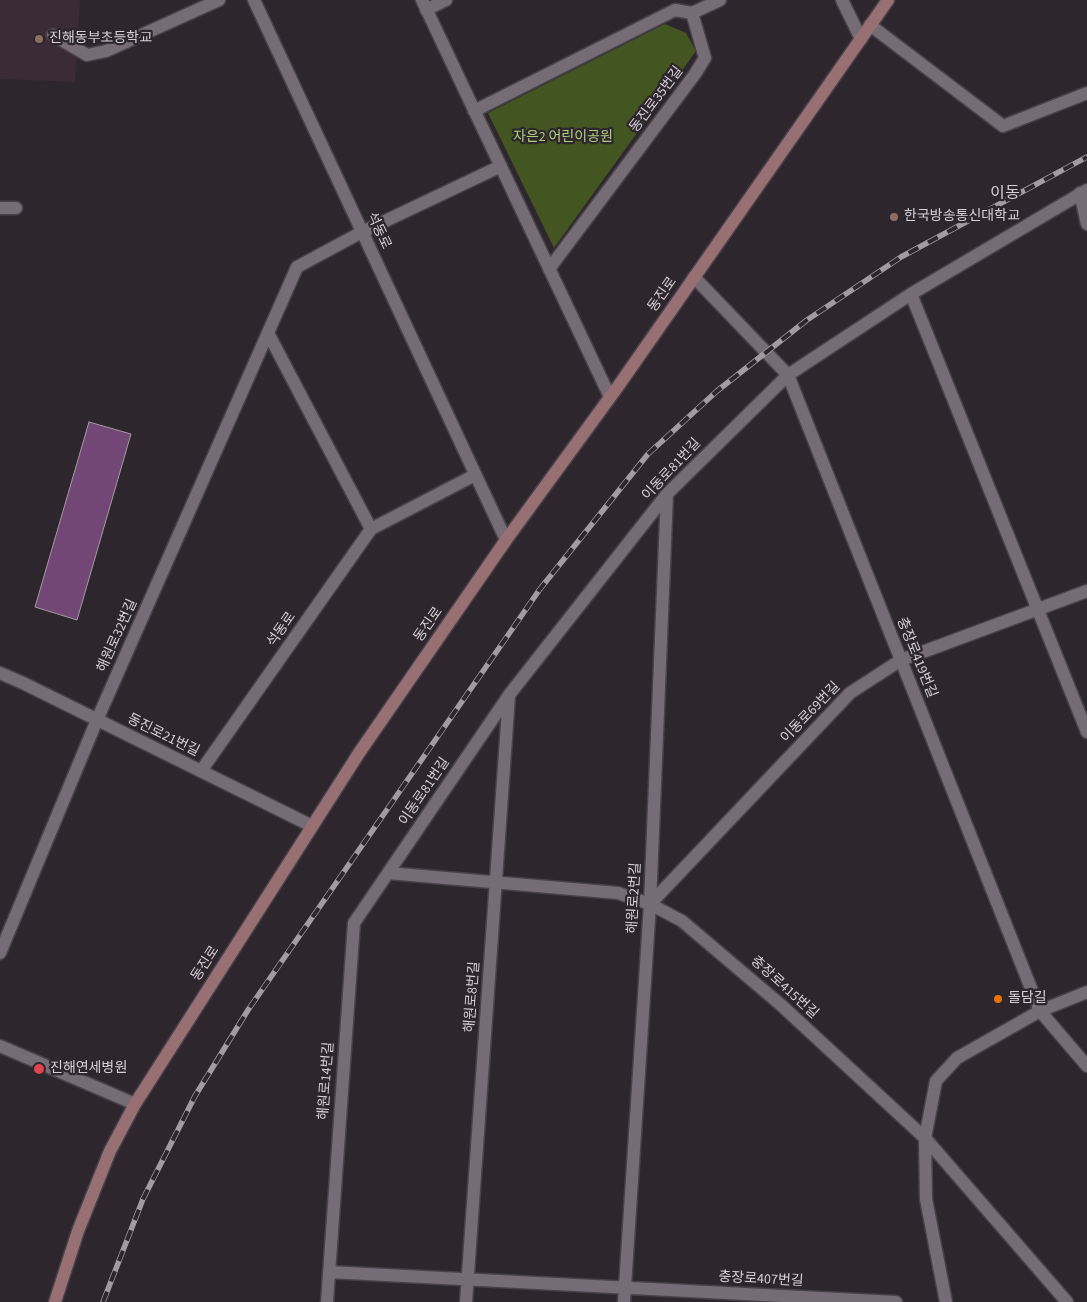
<!DOCTYPE html>
<html>
<head>
<meta charset="utf-8">
<style>
	body { margin:0 }
	canvas { display:block; background:#2d262d }
</style>
</head>
<body>
<canvas width="1087" height="1302"></canvas>
<script>
const ctx = document.querySelector('canvas').getContext('2d');
ctx.lineJoin = 'round';
function fillPath(path, color) {
  ctx.fillStyle = color;
  ctx.fill(path, 'evenodd');
}
function poly(rows) {
  const path = new Path2D();
  for (const r of rows) {
    path.moveTo(r[0], r[1]);
    for (let i = 2; i < r.length; i += 2) path.lineTo(r[i], r[i + 1]);
  }
  return path;
}
function trace(path, color, width, dash) {
  ctx.strokeStyle = color;
  ctx.lineWidth = width;
  ctx.lineCap = dash ? 'butt' : 'round';
  ctx.setLineDash(dash || []);
  ctx.stroke(path);
}
function drawText(font, color, halo, rows, align = 'center') {
  ctx.font = font + ' "Source Sans 3","Noto Sans KR",sans-serif';
  ctx.lineWidth = 4.5;
  ctx.setLineDash([]);
  ctx.textBaseline = 'middle';
  ctx.strokeStyle = halo;
  ctx.fillStyle = color;
  for (const [text, x, y, turn = 0] of rows) {
    ctx.save();
    ctx.translate(x, y);
    ctx.rotate((+turn || 0) * Math.PI / 180);
    ctx.textAlign = isNaN(turn) ? turn : align;
    if (halo) ctx.strokeText(text, 0, 0);
    ctx.fillText(text, 0, 0);
    ctx.restore();
  }
}
fillPath(poly([
	[0,0,80,0,75,82,0,79]
]), '#3a2b36');
fillPath(poly([
	[665,24,686,33,696,51,554,248,488,113]
]), '#435520');
const building = poly([
	[89,422,131,434,77,620,35,607,89,422]
]);
fillPath(building, '#734775');
trace(building, '#a39aa3', 1);
const minor = poly([
	[422,0,610,397],
	[426,10,446,0],
	[870,25,1003,126,1087,93],
	[53,35,87,55,106,51,219,0],
	[474,111,675,10,692,13,720,0],
	[0,208,16,208],
	[549,269,695,74,705,58,692,13],
	[694,277,788,375,1040,1011,1087,1066],
	[911,294,1087,732],
	[268,333,371,529],
	[0,673,23,683,312,826],
	[201,771,371,529,475,475],
	[388,873,618,893,650,904,682,921,781,1005,925,1138,1067,1302],
	[650,904,850,693,901,660,1087,591],
	[0,953,97,720,297,267,362,232,501,166],
	[0,1046,135,1104],
	[329,1272,896,1302],
	[327,1302,354,923,509,695,667,494,788,375,911,294,1087,190],
	[466,1302,509,696],
	[624,1302,650,904,667,494],
	[946,1302,926,1199,925,1138,936,1081,957,1058,1040,1011,1087,992]
]);
const tertiary = poly([
	[254,0,506,540],
	[842,0,861,39],
	[1080,193,1087,224]
]);
const secondary = poly([
	[55,1302,78,1231,110,1151,135,1104,359,753,506,540,619,385,888,0]
]);
trace(minor, '#484148', 15);
trace(tertiary, '#484148', 15);
trace(secondary, '#484148', 15);
trace(minor, '#756c75', 12);
trace(tertiary, '#756c75', 12);
trace(secondary, '#987073', 12);
const rail = poly([
	[103,1302,143,1199,195,1096,248,1010,540,589,648,454,717,391,807,320,901,257,1087,157]
]);
trace(rail, '#a19ca1', 5.5);
trace(rail, '#2d262d', 4, [11]);
for (const [x, y, r, color] of [
	[39,39,5,"#8d6e63"],
	[894,217,5,"#8d6e63"],
	[998,999,5,"#e8710a"],
	[39,1069,6,"#e0444e"]
]) {
  const dot = new Path2D();
  dot.arc(x, y, r, 0, 2 * Math.PI);
  ctx.fillStyle = color;
  ctx.fill(dot);
  trace(dot, '#2d262d', 2);
}
drawText('14px', '#d5d0d5', '#2d262d', [
	["진해동부초등학교",49,39],
	["한국방송통신대학교",904,217],
	["돌담길",1008,999],
	["진해연세병원",50,1069]
], 'left');
drawText('14px', '#d5d0d5', '#2d262d', [
	["동진로35번길",657,100,-53],
	["석동로",378,231,65],
	["동진로",663,295,-55],
	["이동로81번길",672,470,-47],
	["동진로",429,625,-55],
	["석동로",282,630,-55],
	["해원로32번길",118,636,-66],
	["충장로419번길",916,658,68],
	["이동로69번길",811,713,-46],
	["동진로21번길",163,736,26],
	["이동로81번길",425,792,-56],
	["해원로2번길",635,898,-87],
	["동진로",206,964,-57],
	["충장로415번길",784,988,42],
	["해원로8번길",473,997,-86],
	["해원로14번길",327,1081,-86],
	["충장로407번길",761,1280,3]
]);
drawText('14px', '#afd078', '#2d262d', [
	["자은2 어린이공원",563,138]
]);
drawText('16px', '#d5d0d5', '#2d262d', [
	["이동",1005,194]
]);
</script>
</body>
</html>
